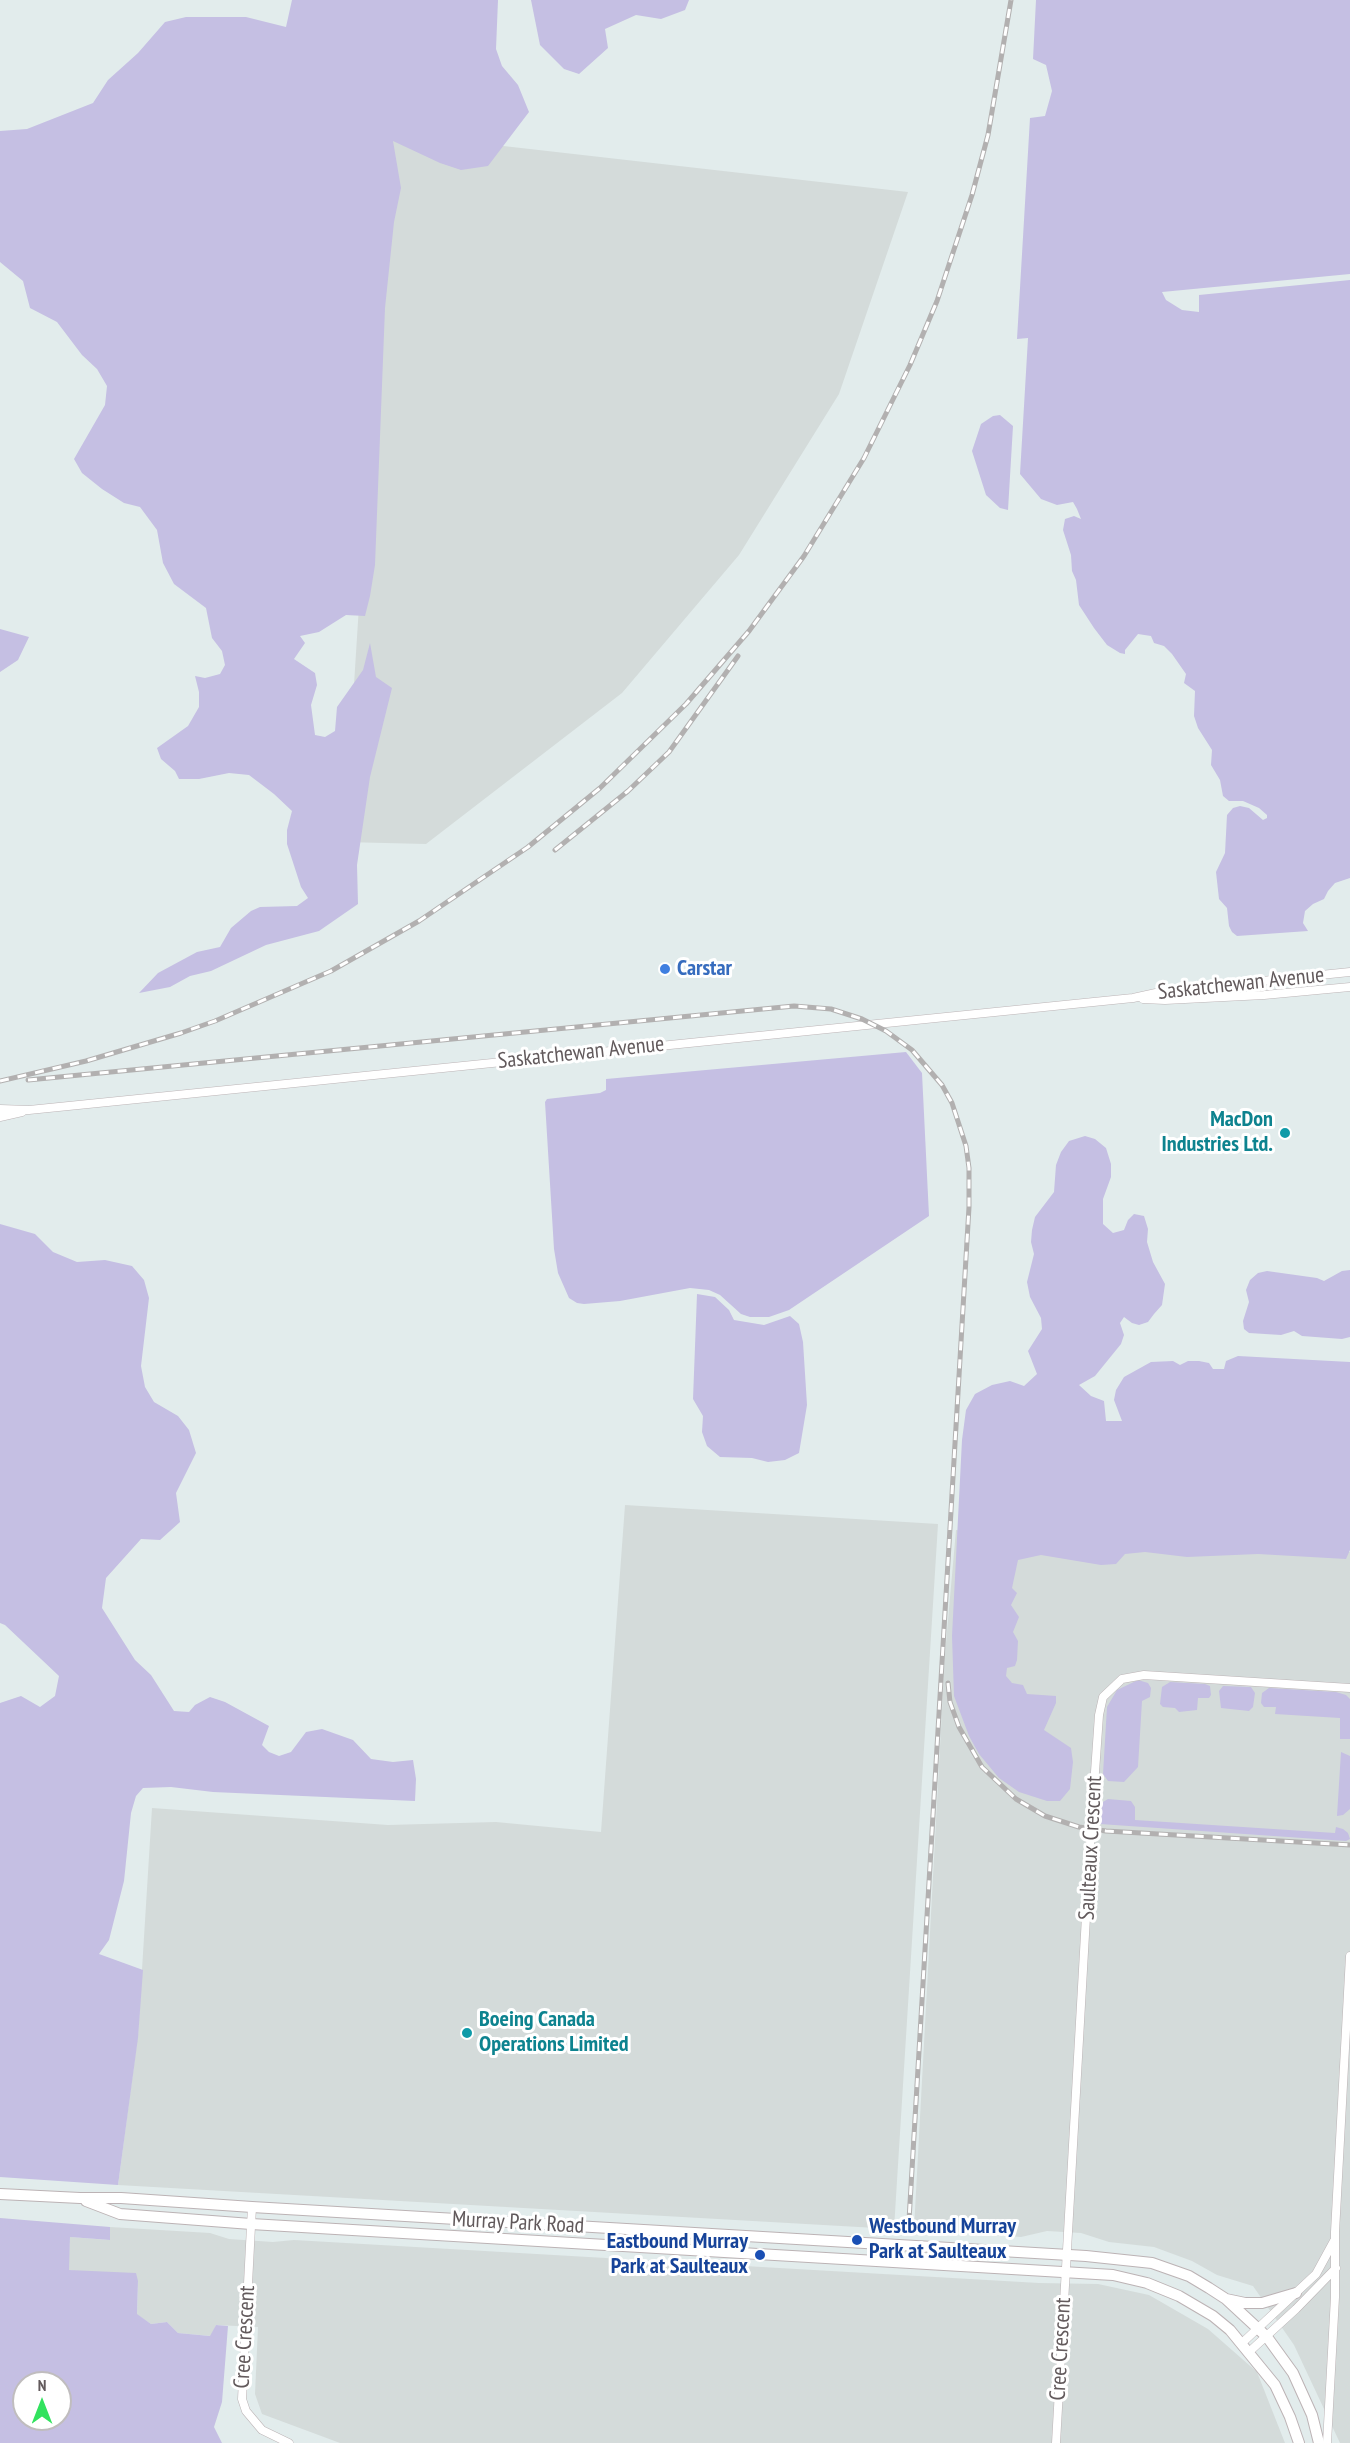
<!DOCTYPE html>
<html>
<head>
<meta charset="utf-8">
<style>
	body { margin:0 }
	#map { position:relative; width:1350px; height:2443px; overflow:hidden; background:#e2ecec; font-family:"PT Sans Narrow",sans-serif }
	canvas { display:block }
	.north { position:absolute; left:12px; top:2371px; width:60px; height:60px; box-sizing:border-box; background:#fff; border:2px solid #c0bdbe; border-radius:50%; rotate:0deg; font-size:16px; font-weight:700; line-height:24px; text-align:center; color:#625a5c }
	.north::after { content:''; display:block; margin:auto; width:21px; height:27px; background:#32e25e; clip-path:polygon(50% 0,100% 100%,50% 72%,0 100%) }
</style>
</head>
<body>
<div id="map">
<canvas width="1350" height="2443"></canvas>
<div class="north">N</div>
</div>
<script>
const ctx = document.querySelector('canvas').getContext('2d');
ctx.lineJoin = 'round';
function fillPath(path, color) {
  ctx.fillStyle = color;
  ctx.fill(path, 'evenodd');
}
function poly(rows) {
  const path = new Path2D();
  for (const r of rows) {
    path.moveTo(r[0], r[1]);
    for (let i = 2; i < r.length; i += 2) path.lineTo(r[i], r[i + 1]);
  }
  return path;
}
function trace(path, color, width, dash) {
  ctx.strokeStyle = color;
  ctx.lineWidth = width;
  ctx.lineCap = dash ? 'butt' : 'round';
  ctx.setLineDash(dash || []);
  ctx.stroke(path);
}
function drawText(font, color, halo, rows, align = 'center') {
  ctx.font = font + ' "PT Sans Narrow",sans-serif';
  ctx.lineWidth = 6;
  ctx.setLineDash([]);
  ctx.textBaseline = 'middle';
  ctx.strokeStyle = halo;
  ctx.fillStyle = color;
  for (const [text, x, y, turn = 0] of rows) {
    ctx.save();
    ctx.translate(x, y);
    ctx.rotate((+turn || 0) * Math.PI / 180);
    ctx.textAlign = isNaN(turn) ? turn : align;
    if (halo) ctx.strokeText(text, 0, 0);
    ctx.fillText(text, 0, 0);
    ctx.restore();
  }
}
fillPath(poly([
	[389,133,908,192,839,394,739,555,622,693,426,844,344,842],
	[625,1505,938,1524,894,2229,118,2185,138,2034,152,1808,388,1825,496,1822,601,1832],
	[956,1530,1350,1552,1350,2443,1340,2443,1294,2345,1253,2286,1217,2275,1192,2261,1154,2247,1109,2242,1081,2233,1047,2231,1021,2237,914,2229,945,1654],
	[110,2227,210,2233,229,2239,273,2242,294,2240,1039,2283,1098,2284,1149,2295,1208,2329,1257,2372,1285,2443,340,2443,262,2414,255,2394,258,2327,216,2325,211,2336,178,2333,167,2322,151,2324,137,2315,138,2281,68,2270,70,2237,109,2240]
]), '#d4dbda');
fillPath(poly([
	[292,0,498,0,496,49,502,66,518,85,529,112,488,166,461,170,440,163,393,141,401,188,394,222,385,308,375,565,370,596,365,616,346,615,319,632,300,636,305,643,294,659,315,673,317,685,311,705,315,735,325,737,335,731,337,707,363,670,370,643,376,677,392,688,370,777,357,865,358,904,319,931,266,945,211,971,190,976,170,987,139,993,158,973,197,952,220,947,231,928,251,911,260,907,297,906,308,898,301,887,287,844,287,830,292,811,274,794,249,775,229,773,199,779,179,779,175,771,161,759,157,748,188,726,199,707,199,692,195,676,205,678,220,674,225,665,222,651,212,638,206,608,174,584,163,563,157,530,140,507,124,503,102,489,82,473,74,459,105,405,107,386,97,369,82,355,57,322,30,308,23,281,0,262,0,131,27,129,93,103,108,80,138,53,165,22,186,17,246,17,286,27],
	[531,0,689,0,685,10,661,19,636,15,605,29,608,48,579,74,564,69,540,45],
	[1036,0,1350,0,1350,274,1162,292,1166,300,1182,310,1199,312,1199,295,1350,280,1350,878,1335,883,1328,891,1324,899,1313,904,1305,911,1303,923,1308,931,1237,936,1232,932,1229,926,1227,908,1219,899,1216,872,1225,853,1227,815,1233,808,1240,806,1249,808,1263,820,1267,818,1267,815,1259,808,1243,801,1229,801,1223,796,1220,780,1211,765,1212,750,1198,728,1194,716,1195,691,1184,683,1186,674,1172,654,1164,646,1154,643,1151,636,1138,634,1125,650,1125,654,1120,653,1107,645,1094,628,1079,605,1076,580,1072,571,1071,555,1063,530,1065,519,1074,516,1081,519,1077,509,1073,502,1057,505,1041,499,1020,474,1028,338,1017,339,1030,118,1045,116,1052,91,1046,65,1033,59],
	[1000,415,1013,426,1008,510,1000,508,986,495,972,451,981,424,993,416],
	[0,629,29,637,18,660,0,672],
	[906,1052,922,1073,929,1216,789,1310,769,1317,750,1317,741,1314,720,1295,709,1290,690,1288,620,1301,584,1304,577,1303,569,1298,558,1273,554,1249,545,1102,547,1099,600,1093,606,1090,606,1079],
	[1085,1136,1095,1139,1106,1148,1111,1164,1111,1177,1103,1199,1103,1224,1113,1233,1124,1230,1128,1220,1134,1214,1144,1216,1148,1229,1147,1242,1153,1262,1165,1284,1162,1305,1154,1314,1148,1322,1139,1325,1132,1323,1124,1317,1120,1323,1124,1335,1121,1344,1095,1376,1079,1385,1091,1396,1104,1401,1106,1421,1122,1421,1114,1400,1116,1390,1124,1377,1151,1362,1173,1361,1180,1365,1188,1361,1199,1361,1209,1363,1213,1369,1224,1369,1226,1361,1238,1356,1350,1362,1350,1550,1346,1559,1258,1554,1187,1557,1145,1552,1125,1554,1116,1564,1101,1565,1041,1555,1018,1560,1012,1588,1017,1593,1011,1605,1019,1617,1013,1632,1018,1641,1017,1660,1015,1666,1007,1668,1006,1676,1012,1683,1023,1685,1027,1694,1056,1696,1056,1703,1044,1730,1071,1748,1073,1762,1070,1789,1060,1801,1047,1801,1019,1792,999,1778,979,1754,969,1736,954,1696,952,1636,962,1440,966,1410,975,1394,992,1385,1010,1381,1024,1386,1037,1374,1028,1351,1042,1329,1041,1318,1030,1297,1027,1282,1034,1254,1031,1242,1032,1230,1035,1217,1054,1192,1056,1165,1061,1152,1069,1141],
	[0,1224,35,1234,53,1252,77,1262,105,1260,132,1266,144,1280,149,1298,141,1366,145,1387,154,1402,178,1416,189,1430,196,1453,176,1493,180,1522,160,1540,141,1539,106,1578,102,1608,135,1660,151,1675,174,1711,189,1712,195,1705,210,1697,225,1702,269,1726,262,1745,269,1752,279,1756,291,1752,306,1732,322,1729,353,1740,371,1759,393,1762,413,1760,416,1779,415,1801,213,1792,171,1787,143,1788,136,1796,131,1813,124,1881,109,1940,99,1954,143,1970,138,2038,118,2185,0,2177,0,1703,21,1696,40,1707,55,1696,59,1676,5,1625,0,1623],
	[1350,1270,1350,1337,1342,1339,1302,1336,1294,1331,1281,1335,1249,1333,1244,1329,1243,1321,1249,1302,1246,1290,1250,1280,1258,1273,1267,1271,1317,1278,1324,1281,1342,1271],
	[697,1294,715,1297,729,1310,734,1320,764,1325,790,1316,799,1324,803,1342,807,1405,799,1453,785,1460,768,1462,752,1458,720,1457,707,1446,702,1432,703,1416,693,1399],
	[1138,1680,1148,1683,1151,1688,1150,1697,1142,1701,1138,1767,1124,1782,1108,1781,1103,1774,1107,1707,1117,1690],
	[1170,1682,1205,1684,1210,1686,1211,1695,1209,1698,1198,1698,1197,1710,1179,1712,1175,1708,1163,1707,1160,1704,1162,1687],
	[1223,1686,1251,1687,1255,1693,1253,1707,1249,1711,1221,1708,1219,1691],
	[1269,1688,1336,1692,1346,1695,1350,1699,1350,1739,1340,1739,1340,1718,1275,1714,1276,1707,1264,1707,1261,1703,1262,1693],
	[1341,1752,1350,1756,1350,1809,1343,1815,1337,1816],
	[1108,1799,1131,1801,1135,1807,1135,1820,1335,1833,1336,1827,1343,1829,1348,1833,1350,1839,1346,1841,1100,1824,1101,1806,1103,1802],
	[0,2218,110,2227,110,2240,70,2237,69,2270,136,2273,138,2281,137,2314,151,2324,167,2322,178,2333,210,2336,216,2325,228,2326,222,2402,214,2427,222,2443,0,2443],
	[24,2383,60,2383,60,2419,24,2419]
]), '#c5bfe3');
const street = poly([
	[1143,999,1165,1000,1264,995,1350,987],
	[0,1109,29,1110,1133,998,1165,991,1350,972],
	[0,1117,22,1112],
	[252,2207,242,2399,246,2411,262,2430,289,2443],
	[1242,2343,1316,2274,1334,2241],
	[1249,2352,1296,2309,1336,2268],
	[1056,2443,1091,1829,1099,1715,1103,1697,1122,1679,1144,1675,1350,1688],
	[1327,2443,1335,2297,1335,2232,1350,1956]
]);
const secondary = poly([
	[0,2194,80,2198,121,2198,252,2207,1086,2256,1152,2263,1189,2276,1209,2288,1226,2299,1267,2337,1293,2373,1312,2415,1319,2443],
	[86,2201,120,2214,251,2224,1113,2275,1147,2283,1179,2296,1213,2316,1230,2330,1275,2385,1290,2417,1299,2443],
	[1226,2299,1245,2303,1262,2303,1296,2293]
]);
trace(street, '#bcb4b6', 9);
trace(secondary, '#bcb3b5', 12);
trace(street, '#fff', 8);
trace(secondary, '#fff', 10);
const rail = poly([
	[555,850,628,791,669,752,738,656],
	[28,1080,794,1006,831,1009,862,1019,886,1031,912,1050,942,1085,952,1103,966,1146,969,1168,969,1207,909,2220],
	[0,1081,86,1061,181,1033,215,1021,331,971,419,921,528,847,600,788,686,704,749,631,804,556,864,458,910,365,937,301,972,195,988,135,1011,0],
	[948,1683,950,1702,959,1727,982,1767,1016,1799,1045,1816,1079,1827,1106,1831,1350,1845]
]);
trace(rail, '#b2b0b0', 5);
trace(rail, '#fff', 3, [9]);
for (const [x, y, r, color] of [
	[665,969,6,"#3f7fe0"],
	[1285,1133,6,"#0f9aa8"],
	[467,2033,6,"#0f9aa8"],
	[857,2240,6,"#1a4fb4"],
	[760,2255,6,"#1a4fb4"]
]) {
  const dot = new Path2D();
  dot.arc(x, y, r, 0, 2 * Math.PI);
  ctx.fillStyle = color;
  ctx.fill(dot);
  trace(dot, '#fff', 2);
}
drawText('bold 22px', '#366cbe', '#fff', [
	["Carstar",677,969]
], 'left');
drawText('22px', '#625a5c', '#fff', [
	["Saskatchewan Avenue",1241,984,-6],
	["Saskatchewan Avenue",581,1053,-6],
	["Saulteaux Crescent",1091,1848,-87],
	["Murray Park Road",518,2223,3],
	["Cree Crescent",245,2337,-87],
	["Cree Crescent",1061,2349,-87]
]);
drawText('bold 22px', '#0d838f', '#fff', [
	["MacDon",1273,1120],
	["Industries Ltd.",1273,1145],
	["Boeing Canada",479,2020,"left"],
	["Operations Limited",479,2045,"left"]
], 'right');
drawText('bold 22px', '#164399', '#fff', [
	["Westbound Murray",869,2227],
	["Park at Saulteaux",869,2252],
	["Eastbound Murray",748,2242,"right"],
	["Park at Saulteaux",748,2267,"right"]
], 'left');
</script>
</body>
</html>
